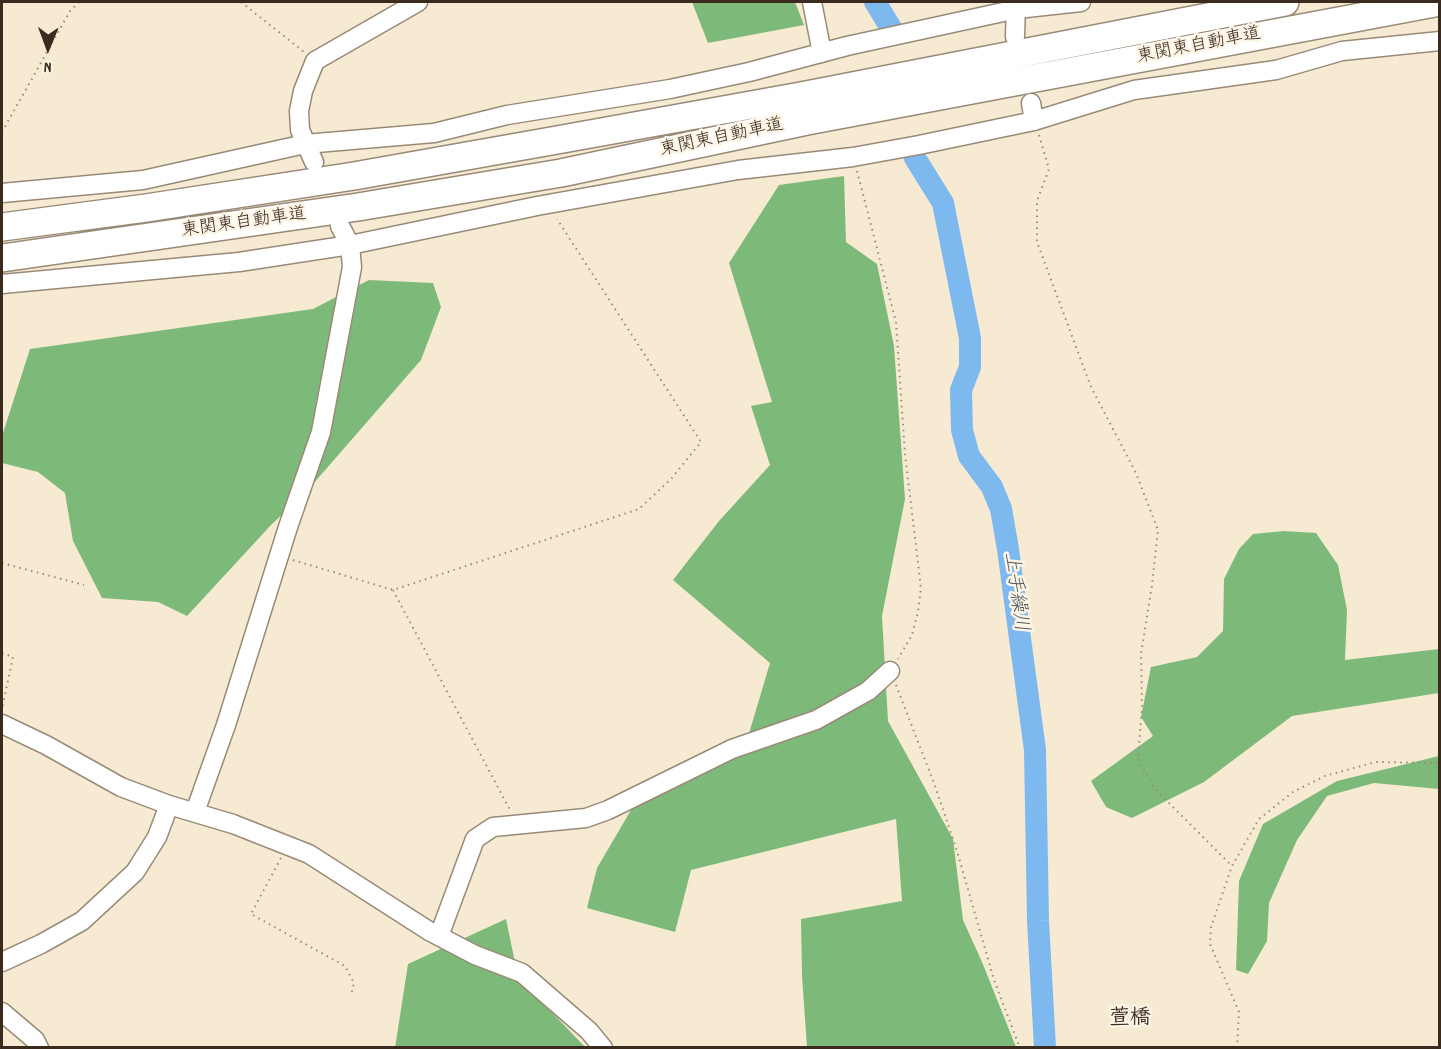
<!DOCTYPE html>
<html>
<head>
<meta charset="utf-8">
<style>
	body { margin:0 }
	#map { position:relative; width:1441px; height:1049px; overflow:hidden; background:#f7ead2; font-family:Dekko,sans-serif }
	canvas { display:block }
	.frame { position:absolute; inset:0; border:3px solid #3b2a1e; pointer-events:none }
	.north { position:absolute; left:18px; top:18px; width:60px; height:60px; -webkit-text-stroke:4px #fcf5e5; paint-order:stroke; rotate:181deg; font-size:16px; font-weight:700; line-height:24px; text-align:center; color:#3b2a1e }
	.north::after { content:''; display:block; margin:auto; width:21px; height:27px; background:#3b2a1e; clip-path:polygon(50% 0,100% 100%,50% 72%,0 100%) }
</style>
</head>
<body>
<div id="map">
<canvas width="1441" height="1049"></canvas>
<div class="frame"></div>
<div class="north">N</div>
</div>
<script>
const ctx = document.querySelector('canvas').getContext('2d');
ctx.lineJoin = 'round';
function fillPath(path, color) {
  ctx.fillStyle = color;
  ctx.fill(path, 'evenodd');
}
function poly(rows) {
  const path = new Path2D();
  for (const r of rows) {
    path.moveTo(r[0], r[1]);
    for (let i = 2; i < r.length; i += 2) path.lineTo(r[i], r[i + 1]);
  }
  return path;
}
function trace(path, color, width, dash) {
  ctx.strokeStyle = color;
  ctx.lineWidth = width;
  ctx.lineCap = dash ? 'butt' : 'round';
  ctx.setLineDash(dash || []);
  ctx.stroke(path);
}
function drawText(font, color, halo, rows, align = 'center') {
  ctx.font = font + ' Dekko,"Klee One",sans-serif';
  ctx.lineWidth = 5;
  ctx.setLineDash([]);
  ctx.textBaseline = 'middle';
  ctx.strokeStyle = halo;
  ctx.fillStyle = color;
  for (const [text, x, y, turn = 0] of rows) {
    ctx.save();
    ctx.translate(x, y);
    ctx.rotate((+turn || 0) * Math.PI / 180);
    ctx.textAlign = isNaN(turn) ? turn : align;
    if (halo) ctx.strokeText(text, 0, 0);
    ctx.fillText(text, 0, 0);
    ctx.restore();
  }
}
fillPath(poly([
	[692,2,795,2,804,25,708,43],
	[844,176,846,242,877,264,894,346,905,499,882,616,888,721,953,839,963,920,982,962,1016,1047,807,1047,802,976,801,919,902,901,896,819,691,870,675,932,587,908,597,868,631,810,702,772,747,740,770,663,673,580,719,521,770,465,751,406,772,402,729,263,779,185],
	[369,280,433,283,441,307,421,360,306,492,271,525,187,616,158,602,102,598,73,541,65,493,38,472,2,463,2,436,30,349,313,309],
	[1284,531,1316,533,1338,565,1347,610,1345,660,1439,649,1439,693,1292,716,1204,782,1132,818,1106,807,1091,781,1153,736,1141,717,1151,667,1197,657,1223,631,1224,579,1239,549,1253,534],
	[1439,756,1439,789,1374,783,1327,796,1297,840,1269,903,1267,941,1248,974,1236,970,1239,881,1263,824,1337,781],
	[506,919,518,977,585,1047,395,1048,408,964]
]), '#7dba7a');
trace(poly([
	[875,2,891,28],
	[915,158,943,203,970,338,970,367,961,390,962,430,969,456,992,487,1001,509,1008,549,1035,750,1038,921,1045,1048]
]), '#7db8ee', 22);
const minor = poly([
	[812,2,822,53],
	[1015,37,1016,2],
	[1031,103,1034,121],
	[314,162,300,130,299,111,303,91,315,61,418,2],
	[2,193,143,180,305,144,434,133,507,115,670,89,749,72,847,46,1017,9,1081,2],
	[2,284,239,262,350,245,537,206,738,170,853,157,919,145,1034,121,1134,90,1276,70,1342,51,1440,41],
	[2,724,46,745,121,787,169,805,233,824,309,854,429,931,475,955,522,973,589,1031,603,1048],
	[195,812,226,725,288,527,321,432,352,267,350,245,340,226],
	[439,936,475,839,493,827,586,818,608,810,732,749,816,720,868,691,890,671],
	[2,962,41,944,82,921,135,872,157,837,169,805],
	[2,1012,35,1040,39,1048]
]);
const highway = poly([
	[2,227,146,208,354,176,557,140,801,96,1285,2],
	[2,258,358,207,561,173,807,121,1440,2]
]);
trace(minor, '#998a78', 21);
trace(highway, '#998a78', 30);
trace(poly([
	[241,2,304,52],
	[2,132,70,11,79,2],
	[1039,135,1049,169,1037,201,1037,242,1091,387,1136,473,1158,530,1152,585,1141,654,1142,705,1138,761,1155,789,1232,866],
	[857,171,896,322,905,454,921,588,918,612,912,635,898,659],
	[293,560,393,590,639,509,671,479,701,442,557,219],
	[2,563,84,585],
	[393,590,510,810],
	[2,653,13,657,2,709],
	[896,685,934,783,957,851,994,980,1020,1048],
	[281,858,251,914,345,966,354,983,351,996],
	[1237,1048,1239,1012,1210,944,1211,927,1232,866,1259,819,1293,792,1325,776,1376,762,1440,763]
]), '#998a78', 2, [1.5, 4.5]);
trace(minor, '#fff', 18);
trace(highway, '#fff', 27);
drawText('18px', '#3b2a1e', '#fcf5e5', [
	["東関東自動車道",1199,47,-11],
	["東関東自動車道",722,139,-12],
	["東関東自動車道",244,224,-8]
]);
drawText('italic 20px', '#4f555c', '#fcf5e5', [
	["上手繰川",1014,592,82]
]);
drawText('bold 21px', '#3b2a1e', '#fcf5e5', [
	["萱橋",1130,1020]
]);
</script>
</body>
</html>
